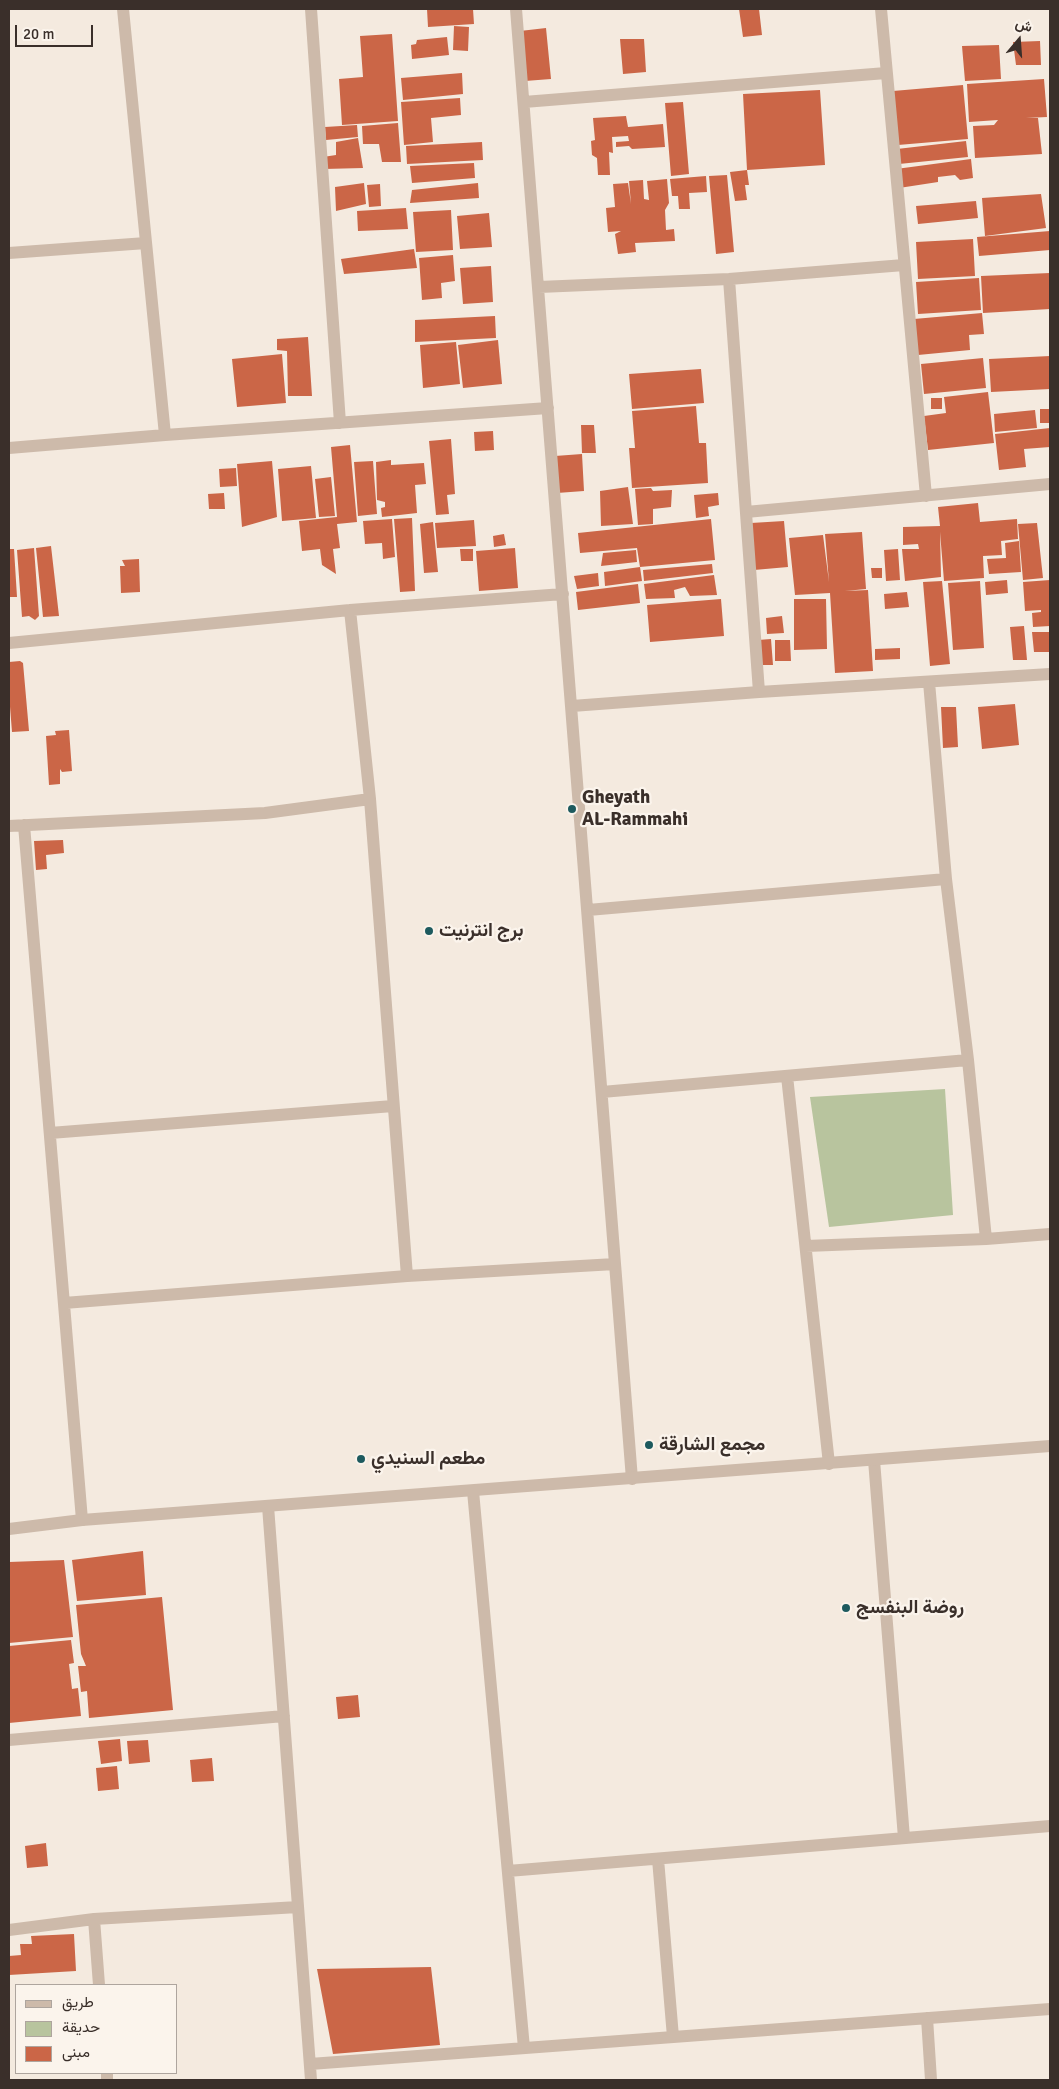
<!DOCTYPE html>
<html>
<head>
<meta charset="utf-8">
<style>
	body { margin:0 }
	#map { position:relative; width:1059px; height:2089px; overflow:hidden; background:#f4eadf; font-family:Signika,Vazirmatn,sans-serif }
	canvas { display:block }
	.frame { position:absolute; inset:0; border:10px solid #3a2f2a; pointer-events:none }
	.legend { position:absolute; left:15px; top:1984px; width:162px; height:90px; box-sizing:border-box; background:#fbf4ec; border:1px solid #aea59e; margin:0; padding:6px 9px; list-style:none; font-size:15px; color:#3a2f2a }
	.legend li { display:flex; align-items:center; gap:10px; height:25px }
	.legend b { width:25px; border:1px solid #aea59e }
	.north { position:absolute; left:994px; top:15px; width:50px; height:50px; -webkit-text-stroke:4px #fbf4ec; paint-order:stroke; rotate:18deg; font-size:14px; font-weight:700; line-height:20px; text-align:center; color:#3a2f2a }
	.north::after { content:''; display:block; margin:auto; width:18px; height:22px; background:#3a2f2a; clip-path:polygon(50% 0,100% 100%,50% 72%,0 100%) }
	.scale { position:absolute; left:15px; top:25px; width:78px; height:22px; box-sizing:border-box; border:2px solid #3a2f2a; border-top:0; padding-left:6px; font-size:15px; line-height:18px; white-space:nowrap; color:#3a2f2a; -webkit-text-stroke:4px #fbf4ec; paint-order:stroke }
</style>
</head>
<body>
<div id="map">
<canvas width="1059" height="2089"></canvas>
<div class="frame"></div>
<ul class="legend">
<li><b style="height:6px;background:#cdbaaa"></b>طريق</li>
<li><b style="height:14px;background:#b8c49e"></b>حديقة</li>
<li><b style="height:14px;background:#cb6647"></b>مبنى</li>
</ul>
<div class="north">ش</div>
<div class="scale">20 m</div>
</div>
<script>
const ctx = document.querySelector('canvas').getContext('2d');
ctx.lineJoin = 'round';
function fillPath(path, color) {
  ctx.fillStyle = color;
  ctx.fill(path, 'evenodd');
}
function poly(rows) {
  const path = new Path2D();
  for (const r of rows) {
    path.moveTo(r[0], r[1]);
    for (let i = 2; i < r.length; i += 2) path.lineTo(r[i], r[i + 1]);
  }
  return path;
}
function trace(path, color, width, dash) {
  ctx.strokeStyle = color;
  ctx.lineWidth = width;
  ctx.lineCap = dash ? 'butt' : 'round';
  ctx.setLineDash(dash || []);
  ctx.stroke(path);
}
function drawText(font, color, halo, rows, align = 'center') {
  ctx.font = font + ' Signika,Vazirmatn,sans-serif';
  ctx.lineWidth = 4.5;
  ctx.setLineDash([]);
  ctx.textBaseline = 'middle';
  ctx.strokeStyle = halo;
  ctx.fillStyle = color;
  for (const [text, x, y, turn = 0] of rows) {
    ctx.save();
    ctx.translate(x, y);
    ctx.rotate((+turn || 0) * Math.PI / 180);
    ctx.textAlign = isNaN(turn) ? turn : align;
    if (halo) ctx.strokeText(text, 0, 0);
    ctx.fillText(text, 0, 0);
    ctx.restore();
  }
}
fillPath(poly([
	[945,1089,953,1215,829,1227,810,1097]
]), '#b8c49e');
fillPath(poly([
	[427,9,473,9,474,24,428,27],
	[739,9,759,9,762,35,743,37],
	[454,26,469,27,468,51,453,50],
	[546,28,551,79,525,81,520,31],
	[392,34,398,121,342,125,339,79,363,77,360,36],
	[447,37,449,55,412,59,411,45,416,44,417,40],
	[620,39,644,39,646,72,623,74],
	[1040,41,1041,65,1016,65,1013,42],
	[999,45,1001,79,965,81,962,46],
	[462,73,463,94,403,100,401,78],
	[1044,79,1047,117,1026,118,1038,118,1042,154,975,158,973,126,994,125,998,120,969,122,967,84],
	[963,85,968,139,898,145,893,91],
	[820,90,825,165,747,170,743,94],
	[460,98,461,115,431,118,433,142,404,145,401,102],
	[683,102,689,174,671,176,665,103],
	[626,116,628,127,663,124,665,147,632,149,629,146,616,147,616,142,629,141,628,136,612,137,613,153,609,152,610,175,598,175,597,158,592,155,591,141,595,140,593,118],
	[398,123,401,162,382,162,379,144,363,144,362,126],
	[357,125,358,137,326,140,325,127],
	[358,138,363,168,324,169,323,157,336,155,336,142],
	[966,141,968,157,899,164,897,149],
	[482,142,483,160,407,164,406,146],
	[971,159,973,178,960,180,955,175,938,177,938,182,899,188,896,169],
	[474,163,475,178,412,183,410,166],
	[747,170,749,185,745,185,747,200,735,201,730,172],
	[727,175,734,252,716,254,709,176],
	[706,176,707,192,689,193,690,209,679,209,678,196,672,196,670,179],
	[667,179,669,203,665,210,666,230,674,229,675,241,635,243,636,252,618,254,615,234,621,231,608,232,606,208,615,207,613,184,628,183,631,204,629,181,643,180,644,199,649,200,647,181],
	[364,183,366,204,336,211,335,187],
	[478,183,479,198,410,203,412,190],
	[380,184,381,206,369,207,367,185],
	[1041,194,1046,228,985,236,982,198],
	[976,201,978,218,918,224,916,206],
	[406,208,408,229,358,231,357,211],
	[451,210,453,250,416,252,413,212],
	[489,213,492,247,460,249,457,216],
	[1050,231,1050,250,979,256,977,237],
	[973,239,975,276,918,279,916,242],
	[414,249,417,268,344,274,341,259],
	[453,255,455,281,441,283,442,298,422,300,419,258],
	[491,266,493,302,463,304,460,268],
	[1050,273,1050,309,983,313,981,276],
	[979,278,981,310,918,314,916,282],
	[982,313,984,334,969,335,970,350,918,355,914,319],
	[495,316,496,338,415,342,415,320],
	[308,337,312,396,288,396,287,351,277,350,277,339],
	[498,340,502,384,463,388,458,345],
	[456,342,460,384,423,388,420,345],
	[282,354,286,403,237,407,232,359],
	[1050,356,1050,389,991,392,989,359],
	[983,358,986,388,924,394,921,364],
	[701,369,704,403,632,409,629,374],
	[988,392,994,443,928,450,924,416,946,413,944,397],
	[931,398,942,398,942,409,931,409],
	[696,406,699,443,706,443,708,483,632,488,629,448,635,448,632,411],
	[1040,409,1050,409,1050,423,1040,423],
	[1035,410,1037,428,995,432,994,414],
	[581,425,594,425,596,453,582,453],
	[1050,428,1050,447,1024,449,1026,467,999,470,995,434],
	[493,431,494,450,475,451,474,432],
	[451,439,455,494,447,495,449,514,436,515,429,441],
	[350,445,357,522,337,524,340,548,333,549,336,574,322,565,320,549,302,551,299,521,337,517,331,447],
	[582,454,584,491,557,493,555,456],
	[391,460,391,465,424,463,426,484,415,485,417,513,382,517,381,508,385,507,385,502,377,500,376,462],
	[272,461,277,517,242,527,237,464],
	[373,461,377,514,358,516,354,462],
	[311,466,316,518,282,521,278,469],
	[236,468,237,486,220,487,219,469],
	[331,477,335,516,319,517,315,479],
	[628,487,633,524,601,526,600,491],
	[651,488,653,491,672,490,671,507,653,509,653,524,638,525,635,489],
	[224,493,225,509,209,509,208,494],
	[718,493,719,505,708,507,709,516,696,518,694,495],
	[978,503,980,522,1017,519,1018,539,1001,541,1002,555,983,556,984,578,944,581,940,532,941,577,905,581,902,549,919,549,918,544,903,545,903,527,940,526,938,507],
	[412,518,415,591,400,592,394,519],
	[392,519,395,557,383,559,382,543,365,544,363,521],
	[711,519,715,560,640,567,637,548,580,553,578,533],
	[474,520,476,546,437,548,435,523],
	[784,521,788,567,754,570,751,523],
	[433,522,438,572,424,573,420,524],
	[1037,523,1043,578,1023,580,1018,524],
	[862,532,866,589,845,591,868,590,873,671,835,673,830,593,795,595,789,538,823,535,829,582,825,534],
	[504,534,506,545,494,547,493,536],
	[1019,541,1021,572,989,574,987,559,1006,558,1005,543],
	[51,546,59,616,43,617,36,548],
	[34,548,39,616,35,620,29,616,22,617,17,550],
	[515,548,518,588,479,591,476,551],
	[9,549,14,549,17,597,9,597],
	[460,549,473,549,473,561,461,561],
	[898,549,900,580,886,581,884,550],
	[636,550,637,562,601,566,603,553],
	[139,559,140,592,121,593,120,566,125,566,122,560],
	[712,564,713,573,644,581,643,570],
	[640,567,642,581,605,586,604,572],
	[871,568,882,568,882,578,872,578],
	[598,573,599,586,577,589,574,576],
	[714,575,717,595,690,596,685,587,674,590,675,598,646,599,644,584],
	[1007,580,1008,593,986,595,985,582],
	[1050,580,1050,626,1033,627,1032,613,1041,612,1041,610,1025,611,1023,582],
	[942,581,950,664,930,666,923,582],
	[980,581,984,648,953,650,948,583],
	[638,584,640,603,578,610,576,592],
	[907,592,909,607,885,609,884,594],
	[721,599,724,636,650,642,647,605],
	[794,599,826,599,827,649,794,650],
	[782,616,784,633,767,634,766,618],
	[1024,626,1027,660,1013,660,1010,627],
	[1032,632,1050,632,1050,652,1034,652],
	[771,639,773,665,759,665,758,640],
	[775,640,790,640,791,661,775,661],
	[900,648,900,659,875,660,875,649],
	[20,661,23,663,29,731,12,732,9,694,9,662],
	[1015,704,1019,745,982,749,978,707],
	[941,707,956,707,958,747,943,748],
	[69,730,72,771,62,772,60,769,60,784,49,785,46,736,56,735,55,731],
	[63,840,64,853,46,855,47,869,36,870,34,841],
	[143,1551,146,1595,77,1601,72,1560],
	[64,1560,73,1637,9,1643,9,1562],
	[162,1597,173,1710,89,1718,87,1691,81,1692,78,1666,86,1666,81,1654,76,1605],
	[71,1640,74,1663,69,1664,72,1689,78,1688,81,1716,9,1723,9,1646],
	[358,1695,360,1717,338,1719,336,1697],
	[120,1739,122,1761,101,1764,98,1741],
	[148,1740,150,1762,129,1764,127,1741],
	[212,1758,214,1781,192,1782,190,1760],
	[117,1766,119,1789,98,1791,96,1768],
	[46,1843,48,1866,27,1868,25,1846],
	[74,1934,76,1971,9,1975,9,1956,21,1955,20,1944,32,1944,31,1936],
	[431,1967,440,2045,333,2054,317,1969]
]), '#cb6647');
trace(poly([
	[123,9,165,435],
	[311,9,340,423],
	[516,9,632,1479],
	[881,9,926,496],
	[524,102,886,73],
	[9,253,146,243],
	[729,279,759,692],
	[539,287,729,279,904,265],
	[9,448,165,435,548,408],
	[746,512,1050,484],
	[350,610,370,799,407,1276],
	[9,643,350,610,563,594],
	[929,682,946,879,968,1060,986,1239],
	[572,706,759,692,1050,674],
	[24,825,82,1520],
	[9,826,265,813,370,799],
	[588,910,946,879],
	[787,1076,829,1464],
	[602,1092,968,1060],
	[50,1133,393,1106],
	[806,1246,986,1239,1050,1234],
	[64,1303,407,1276,615,1264],
	[874,1460,904,1838],
	[473,1491,524,2048],
	[268,1506,311,2080],
	[9,1740,284,1716],
	[658,1859,673,2037],
	[508,1871,1050,1826],
	[94,1919,99,1985],
	[9,1930,94,1919,298,1907],
	[927,2018,931,2080],
	[310,2064,1050,2009],
	[107,2073,107,2080]
]), '#cdbaaa', 12);
trace(poly([
	[9,1529,82,1520,1050,1446]
]), '#cdbaaa', 12);
for (const [x, y, r, color] of [
	[572,809,5,"#1d5a5e"],
	[429,931,5,"#1d5a5e"],
	[649,1445,5,"#1d5a5e"],
	[361,1459,5,"#1d5a5e"],
	[846,1608,5,"#1d5a5e"]
]) {
  const dot = new Path2D();
  dot.arc(x, y, r, 0, 2 * Math.PI);
  ctx.fillStyle = color;
  ctx.fill(dot);
  trace(dot, '#fbf4ec', 2);
}
drawText('bold 19px', '#3a2f2a', '#fbf4ec', [
	["Gheyath",582,798],
	["AL-Rammahi",582,820],
	["برج انترنيت",439,931],
	["مجمع الشارقة",659,1445],
	["مطعم السنيدي",371,1459],
	["روضة البنفسج",856,1608]
], 'left');
</script>
</body>
</html>
